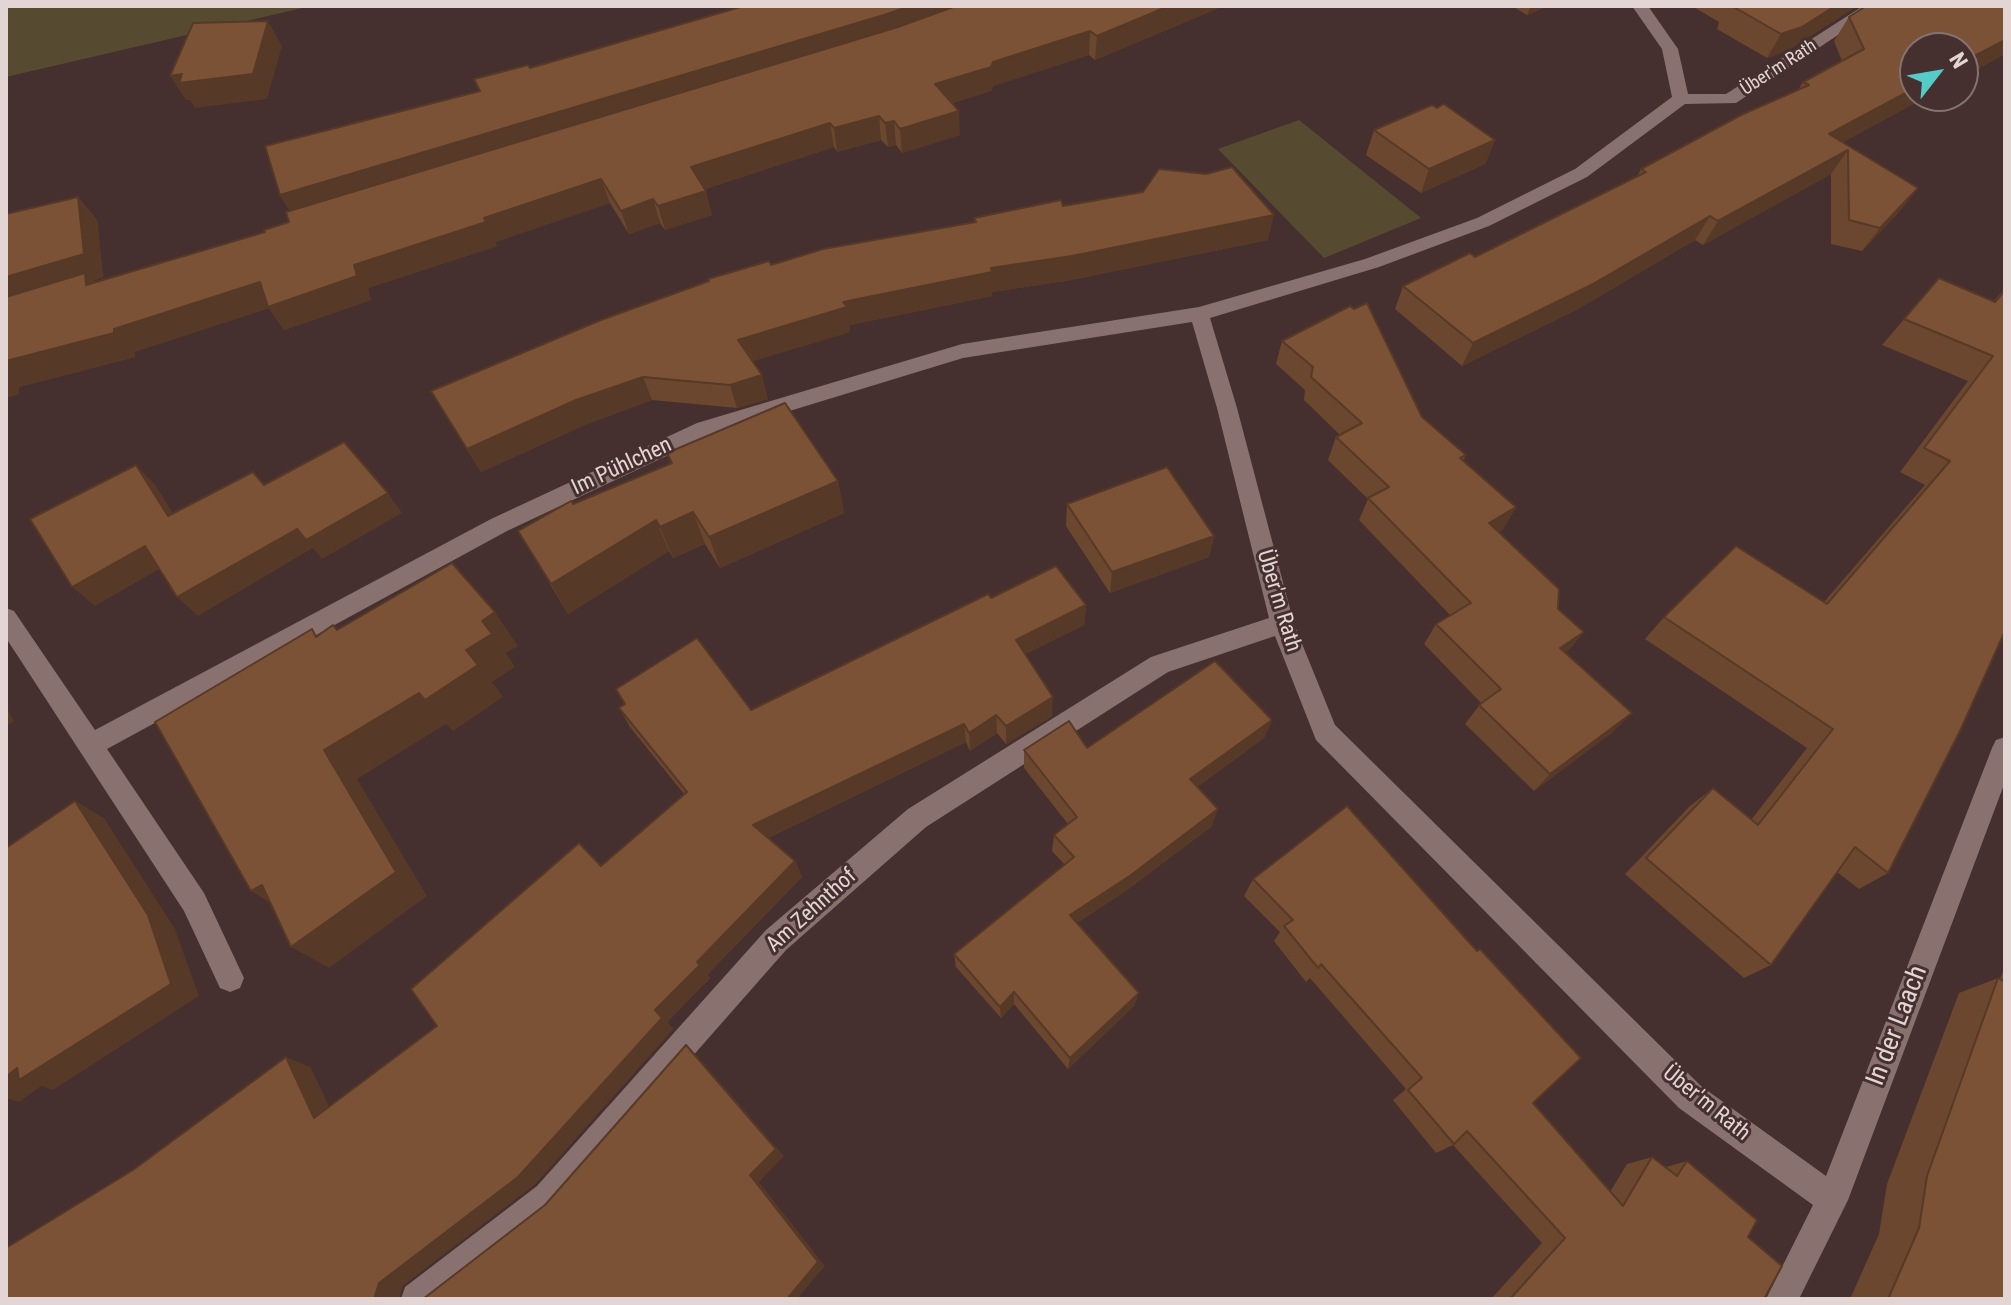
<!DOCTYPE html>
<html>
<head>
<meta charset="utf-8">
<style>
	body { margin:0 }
	#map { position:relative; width:2011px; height:1305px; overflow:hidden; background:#45302f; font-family:"Roboto Condensed",sans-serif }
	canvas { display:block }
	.frame { position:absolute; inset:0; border:8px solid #e3d5d4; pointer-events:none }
	.north { position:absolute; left:1899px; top:32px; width:80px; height:80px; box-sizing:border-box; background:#45302f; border:2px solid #847271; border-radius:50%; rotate:59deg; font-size:22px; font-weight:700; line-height:32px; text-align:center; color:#e3d5d4 }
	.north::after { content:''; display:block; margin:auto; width:28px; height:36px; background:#54cdc8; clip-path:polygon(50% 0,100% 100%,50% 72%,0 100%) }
</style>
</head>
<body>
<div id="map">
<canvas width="2011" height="1305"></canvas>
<div class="frame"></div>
<div class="north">N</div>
</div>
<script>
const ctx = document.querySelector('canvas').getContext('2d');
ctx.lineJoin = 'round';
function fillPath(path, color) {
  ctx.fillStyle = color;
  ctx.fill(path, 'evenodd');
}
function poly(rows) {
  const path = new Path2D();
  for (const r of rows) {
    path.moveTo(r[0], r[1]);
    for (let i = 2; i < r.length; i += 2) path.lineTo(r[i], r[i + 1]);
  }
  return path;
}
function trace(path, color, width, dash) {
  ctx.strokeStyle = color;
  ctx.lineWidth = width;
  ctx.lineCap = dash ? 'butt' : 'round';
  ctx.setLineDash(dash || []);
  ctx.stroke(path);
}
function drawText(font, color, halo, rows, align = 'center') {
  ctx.font = font + ' "Roboto Condensed",sans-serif';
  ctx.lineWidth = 6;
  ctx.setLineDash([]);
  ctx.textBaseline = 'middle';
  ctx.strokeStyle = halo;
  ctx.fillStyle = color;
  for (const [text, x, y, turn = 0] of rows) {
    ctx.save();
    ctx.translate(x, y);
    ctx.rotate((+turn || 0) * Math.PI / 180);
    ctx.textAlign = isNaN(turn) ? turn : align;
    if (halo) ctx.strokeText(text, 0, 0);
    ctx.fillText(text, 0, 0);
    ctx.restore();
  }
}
fillPath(poly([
	[6,6,311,6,6,77],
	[1299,120,1421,218,1324,258,1218,149]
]), '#564b30');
fillPath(poly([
	[1632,6,1648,6,1678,49,1688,94,1726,94,1863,6,1875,6,1877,9,1736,103,1685,104,1587,177,1489,226,1379,267,1210,318,1237,408,1294,624,1335,725,1701,1086,1826,1176,1992,748,1996,740,2005,737,2005,782,1848,1200,1799,1299,1766,1299,1813,1205,1679,1108,1316,740,1275,636,1168,672,926,827,786,950,559,1208,443,1299,401,1299,405,1287,537,1186,766,930,908,809,1151,657,1269,618,1217,408,1192,322,963,358,711,435,507,531,107,749,204,893,244,978,240,988,230,992,220,988,184,911,6,638,6,608,14,611,95,730,491,519,697,423,962,344,1199,307,1365,259,1477,218,1575,169,1672,97,1662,49,1632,6]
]), '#89716f');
fillPath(poly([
	[1512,6,1548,6,1527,15],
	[1692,6,1857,6,1787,51,1767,58,1717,29,1719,22],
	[2005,6,2005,54,1963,77,1915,96,1928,96,1843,142,1918,188,1899,212,1862,251,1831,244,1831,174,1703,245,1695,240,1578,309,1462,366,1395,309,1403,286,1475,257,1637,177,1641,169,1798,90,1803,82,1842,61,1834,41,1849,17],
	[1216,9,1095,60,1089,55,993,86,991,91,952,103,960,135,902,153,896,145,888,147,881,140,837,152,834,147,705,189,712,215,665,230,660,223,629,234,610,203,495,242,497,246,368,288,371,300,284,330,269,308,134,352,135,357,19,387,19,394,6,398,78,197,97,220,103,277,92,281,94,282,265,232,289,222,290,211,280,195,479,91,530,68],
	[1374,130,1495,140,1485,164,1421,193,1366,155],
	[1063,206,1268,240,1071,280,992,292,992,296,850,325,850,332,752,361,768,399,737,408,652,400,587,424,481,472,431,391,709,281,708,279,974,223,974,218],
	[1939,278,1994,301,2005,288,2005,631,1888,873,1859,889,1837,872,1771,965,1744,978,1625,874,1690,806,1713,788,1751,820,1807,748,1645,639,1664,617,1824,602,1925,485,1900,472,1968,381,1882,345],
	[1282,341,1422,417,1466,455,1463,461,1516,507,1503,529,1499,532,1558,609,1584,632,1566,653,1614,731,1534,791,1465,724,1481,703,1424,644,1436,624,1450,615,1359,520,1368,499,1328,460,1336,437,1340,435,1304,400,1305,390,1276,364],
	[667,453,838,481,844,513,720,568,705,544,673,558,669,551,568,614,518,531,573,504,671,464],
	[1067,504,1214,536,1209,557,1110,593,1066,526],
	[991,598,1086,605,1084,625,1025,654,1052,716,1006,744,997,733,970,751,966,742,768,838,795,861,802,877,707,975,710,978,667,1022,673,1029,535,1184,402,1286,399,1299,6,1299,133,1170,310,1067,329,1107,437,1026,601,866,684,794,630,727,619,708,751,710],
	[1272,720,1264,738,1197,787,1212,826,1127,890,1077,923,1135,1005,1068,1069,1014,1004,1001,1018,956,967,954,954,1065,865,1052,851,1054,835,1068,824,1024,768,1024,750,1087,748],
	[1253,879,1533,1103,1610,1192,1627,1164,1652,1157,1666,1167,1687,1161,1748,1237,1764,1299,1491,1299,1542,1243,1453,1145,1436,1153,1393,1100,1406,1089,1310,978,1306,982,1274,941,1280,932,1244,896],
	[2005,966,2005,1299,1850,1299,1879,1234,1887,1184,1959,993,1998,978,2000,979]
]), '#6a472e');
fillPath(poly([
	[911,6,981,6,295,219,280,195],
	[1169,6,1224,6,1095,60,1097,36],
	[1531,6,1548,6,1527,15],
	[1835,6,1857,6,1787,51,1767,58,1781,34],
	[268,21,282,46,267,99,195,108,190,100,186,100,170,76],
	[1090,31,1089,55,993,86,991,91,936,108,935,84,993,62],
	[2005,40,2005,54,1963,77,1963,62],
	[1915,88,1915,96,1928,96,1813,158,1829,134],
	[959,111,960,135,902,153,900,129],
	[879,116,881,140,837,152,834,128],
	[894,121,896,145,888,147,885,123],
	[830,123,834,147,698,191,691,167],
	[1495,140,1485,164,1421,193,1429,169],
	[1848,150,1831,174,1703,245,1718,221],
	[601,179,610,203,495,242,497,246,368,288,371,300,284,330,269,308,134,352,135,357,19,387,19,394,6,398,6,361,114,329,260,282,354,265,484,218],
	[1918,188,1899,212,1862,251,1880,228],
	[706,191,712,215,665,230,658,206],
	[78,197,97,220,103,277,92,281,105,296,6,307,6,277],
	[653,199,660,223,629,234,621,211],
	[1274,215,1268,240,1071,280,992,292,992,296,850,325,850,332,744,364,738,340,843,302,991,268],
	[1710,216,1695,240,1578,309,1462,366,1473,343],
	[762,375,768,399,737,408,730,385],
	[643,377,652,400,587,424,481,472,467,449,576,400],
	[136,465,156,486,187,536,168,516],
	[838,481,844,513,720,568,709,537],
	[388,493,402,513,322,559,313,548,198,616,177,597,297,529],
	[1516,507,1503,529,1477,545,1489,523],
	[693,512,705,544,673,558,660,527],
	[656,520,669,551,568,614,551,584],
	[1214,536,1209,557,1110,593,1112,572],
	[145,546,166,565,95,606,72,587],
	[1086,605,1084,625,1016,659,1016,640],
	[495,612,518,646,506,653,515,667,492,682,503,697,453,731,446,724,357,779,427,896,329,968,291,947,324,750,482,621],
	[1584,632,1567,652,1545,668,1560,648],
	[1053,697,1052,716,1006,744,1006,726],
	[6,706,14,721,6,726],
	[1632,713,1614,731,1534,791,1550,774],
	[996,715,997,733,970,751,969,733],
	[1272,720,1264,738,1184,796,1190,779],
	[964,724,966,742,761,841,753,825],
	[75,801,104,818,175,929,199,996,53,1090,41,1086,19,1102,6,1098,6,1077],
	[1218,809,1212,826,1127,890,1068,929,1070,915],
	[795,861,802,877,707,975,710,978,667,1022,673,1029,535,1184,402,1286,399,1299,377,1299,375,1296,379,1283,655,1010,697,962],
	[262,885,290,915,251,891],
	[1014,992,1014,1004,1001,1018,1000,1007],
	[1139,993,1135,1005,1068,1069,1070,1058],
	[686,1045,697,1056,784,1156,759,1182,825,1266,797,1299,787,1299],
	[286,1057,310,1067,338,1126,314,1118]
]), '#563926');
const building = poly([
	[744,6,911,6,884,15,280,195,265,146,480,91,474,79,528,65,530,68,744,6],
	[956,6,1169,6,1097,36,1090,31,993,62,991,67,935,84,959,111,900,129,894,121,885,123,879,116,834,128,830,123,691,167,706,191,658,206,653,199,621,211,601,179,484,218,486,222,354,265,357,276,268,307,260,282,114,329,114,333,6,361,6,297,85,273,86,285,265,232,264,230,289,222,286,212,898,27,956,6],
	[1732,6,1835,6,1802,27,1781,34,1732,6],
	[1866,6,2005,6,2005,40,1963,62,1963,48,1915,48,1915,88,1829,134,1918,188,1880,228,1849,220,1848,150,1718,221,1710,216,1591,285,1473,343,1403,286,1470,253,1475,257,1646,172,1641,169,1741,115,1809,85,1803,82,1864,49,1849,17,1866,6],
	[268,21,253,74,179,83,182,74,170,76,193,23,268,21],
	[1444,104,1495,140,1429,169,1374,130,1432,105,1437,108,1444,104],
	[1232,167,1274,215,1072,256,991,268,992,272,843,302,847,307,738,340,762,375,730,385,643,377,576,400,467,449,431,391,601,320,709,281,708,279,769,261,771,265,823,249,976,222,974,218,1061,200,1063,206,1143,192,1159,169,1206,174,1232,167],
	[78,197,84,254,6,277,6,214,78,197],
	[1939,278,1995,302,2005,290,2005,631,1960,731,1888,873,1855,847,1771,965,1646,858,1713,788,1758,825,1833,729,1664,617,1736,546,1827,604,1950,461,1924,448,1993,356,1904,319,1939,278],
	[1367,303,1422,417,1466,455,1460,458,1516,507,1489,523,1559,589,1558,609,1584,632,1560,648,1632,713,1550,774,1479,705,1501,689,1436,624,1471,603,1368,498,1389,487,1336,437,1362,423,1311,377,1313,367,1282,341,1350,306,1354,309,1367,303],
	[785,403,838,481,709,537,693,512,660,527,656,520,551,584,518,531,571,501,573,504,672,463,667,453,785,403],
	[344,442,388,493,306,540,297,529,177,597,145,546,72,587,30,519,136,465,168,516,253,472,264,485,344,442],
	[1167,467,1214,536,1112,572,1067,504,1167,467],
	[452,563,495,612,482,621,492,634,466,650,478,665,425,700,419,693,324,750,396,872,291,947,262,885,251,891,155,722,312,629,316,637,333,625,337,630,452,563],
	[1056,566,1086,605,1016,640,1053,697,1006,726,996,715,969,733,964,724,753,825,795,861,697,962,700,965,655,1010,662,1018,518,1177,379,1283,375,1296,377,1299,6,1299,6,1248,133,1170,286,1057,314,1118,437,1026,411,989,579,843,601,866,687,792,619,708,625,704,616,689,697,638,751,710,988,594,991,598,1056,566],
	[1215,661,1272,720,1190,779,1218,809,1131,875,1070,915,1139,993,1070,1058,1014,992,1000,1007,954,954,1074,857,1054,835,1077,817,1024,750,1069,721,1087,748,1215,661],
	[75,801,148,915,171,984,19,1080,17,1068,6,1077,6,848,75,801],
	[1347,806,1477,951,1480,949,1581,1058,1533,1103,1623,1206,1652,1157,1677,1176,1687,1161,1757,1220,1748,1237,1782,1266,1764,1299,1510,1299,1565,1238,1467,1131,1454,1144,1408,1090,1422,1078,1321,964,1318,968,1284,926,1293,920,1253,879,1347,806],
	[1998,978,2005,982,2005,1299,1888,1299,1919,1228,1927,1176,1998,978],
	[686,1045,776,1149,750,1175,818,1262,787,1299,423,1299,545,1205,686,1045]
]);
fillPath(building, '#7b5236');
trace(building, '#563926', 2);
drawText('18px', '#e3d5d4', '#45302f', [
	["Über'm Rath",1779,68,-33]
]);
drawText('22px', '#e3d5d4', '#45302f', [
	["Im Pühlchen",622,467,-25],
	["Über'm Rath",1278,601,73],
	["Am Zehnthof",812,911,-42],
	["Über'm Rath",1706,1104,39]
]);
drawText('26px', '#e3d5d4', '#45302f', [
	["In der Laach",1898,1026,-69]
]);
</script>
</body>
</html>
